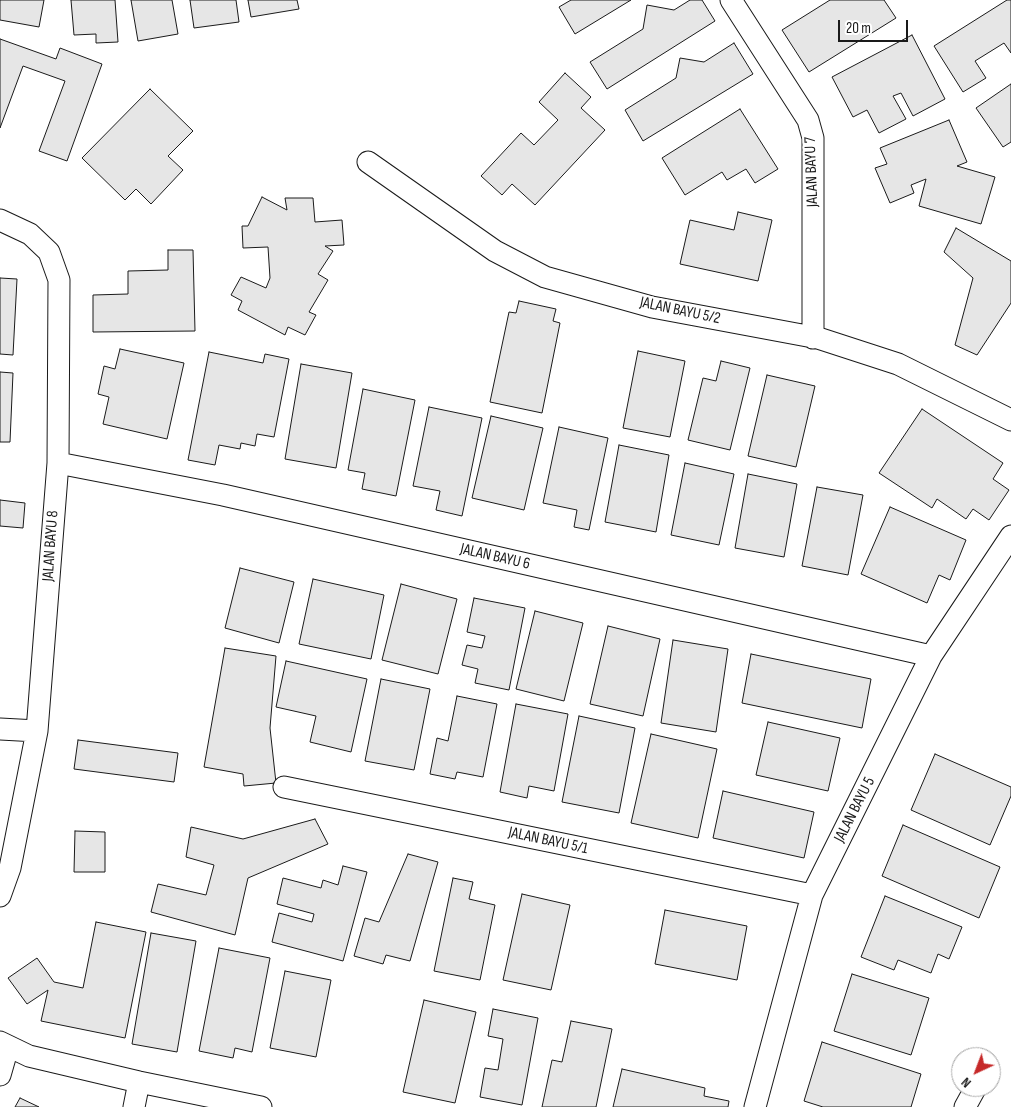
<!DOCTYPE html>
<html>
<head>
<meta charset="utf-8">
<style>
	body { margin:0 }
	#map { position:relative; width:1011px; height:1107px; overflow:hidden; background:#fff; font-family:"Sofia Sans Condensed",sans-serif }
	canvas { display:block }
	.north { position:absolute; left:951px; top:1047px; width:50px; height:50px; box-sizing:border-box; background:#fff; border:1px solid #a3a3a3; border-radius:50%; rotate:223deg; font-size:14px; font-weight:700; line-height:20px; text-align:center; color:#1a1a1a }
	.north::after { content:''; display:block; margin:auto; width:18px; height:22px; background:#c62828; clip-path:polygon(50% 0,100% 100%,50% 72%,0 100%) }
	.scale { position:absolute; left:838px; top:20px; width:70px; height:22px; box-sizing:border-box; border:2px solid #1a1a1a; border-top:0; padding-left:6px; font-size:15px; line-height:18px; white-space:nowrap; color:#1a1a1a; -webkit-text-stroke:4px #fff; paint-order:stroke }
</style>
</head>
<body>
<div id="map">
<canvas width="1011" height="1107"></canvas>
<div class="north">N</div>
<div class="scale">20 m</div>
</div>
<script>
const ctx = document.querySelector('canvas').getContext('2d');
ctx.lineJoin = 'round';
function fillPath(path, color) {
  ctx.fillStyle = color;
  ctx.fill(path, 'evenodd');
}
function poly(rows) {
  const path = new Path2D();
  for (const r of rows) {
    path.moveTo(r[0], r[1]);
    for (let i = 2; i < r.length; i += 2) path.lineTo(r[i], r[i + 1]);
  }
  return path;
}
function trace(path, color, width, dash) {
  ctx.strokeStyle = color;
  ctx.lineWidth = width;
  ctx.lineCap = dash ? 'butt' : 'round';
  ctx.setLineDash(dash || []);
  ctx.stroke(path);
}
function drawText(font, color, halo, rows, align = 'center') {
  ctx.font = font + ' "Sofia Sans Condensed",sans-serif';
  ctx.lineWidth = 4;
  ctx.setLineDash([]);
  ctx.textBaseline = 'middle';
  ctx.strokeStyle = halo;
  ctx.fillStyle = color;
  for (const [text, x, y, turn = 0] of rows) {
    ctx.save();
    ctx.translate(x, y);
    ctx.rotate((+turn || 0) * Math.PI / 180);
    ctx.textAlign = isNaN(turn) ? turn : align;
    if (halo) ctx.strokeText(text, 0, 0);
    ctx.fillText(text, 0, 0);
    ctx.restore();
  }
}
const building = poly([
	[0,0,44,0,39,27,0,20,0,0],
	[71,0,115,0,118,42,96,43,96,34,74,35,71,0],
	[131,0,172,0,178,34,138,41,131,0],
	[190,0,236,0,239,22,194,28,190,0],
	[248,0,297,0,299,9,251,17,248,0],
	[571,0,631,0,575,34,559,7,571,0],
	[690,0,702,0,715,21,607,89,590,62,643,29,647,5,674,10,690,0],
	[830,0,884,0,896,18,809,72,782,30,830,0],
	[1007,0,1011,0,1011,53,1004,43,975,61,986,78,963,92,934,46,1007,0],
	[912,35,945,99,913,116,901,93,893,96,906,119,879,133,867,110,853,117,832,77,912,35],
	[0,39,56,59,60,48,102,64,67,161,39,151,65,81,23,66,0,128,0,39],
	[734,43,753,74,643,141,625,110,676,78,680,58,704,62,734,43],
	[565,73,591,97,581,108,605,130,535,205,512,184,502,195,481,176,521,133,534,145,558,120,539,102,565,73],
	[1011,84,1011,142,1003,147,976,108,1011,84],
	[150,89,193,131,168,156,183,170,151,204,136,189,125,200,82,158,150,89],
	[740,109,778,169,755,183,746,169,727,180,722,172,685,195,662,158,740,109],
	[949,120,967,162,957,166,995,177,981,224,919,206,926,179,911,185,914,193,890,203,875,168,887,164,880,148,949,120],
	[262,197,287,210,285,198,313,198,315,222,342,220,344,245,325,246,333,251,318,274,328,280,309,312,316,315,305,335,288,327,285,335,238,310,242,301,231,295,241,277,266,288,270,278,268,247,243,248,242,226,248,226,262,197],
	[738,212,772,220,758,281,680,264,690,220,734,230,738,212],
	[956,228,1011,261,1011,303,977,355,955,345,973,278,944,252,956,228],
	[168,250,193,250,195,331,93,332,93,295,128,294,128,271,168,270,168,250],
	[0,278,17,279,13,355,0,354,0,278],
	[519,301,556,309,553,321,560,323,542,413,490,402,509,312,516,313,519,301],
	[120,349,184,363,167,439,103,424,109,397,98,394,104,366,115,369,120,349],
	[638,351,685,361,670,437,623,428,638,351],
	[209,352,263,363,265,354,289,359,274,437,257,434,255,446,241,443,240,449,219,445,215,465,188,460,209,352],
	[721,361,750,368,730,450,688,440,703,378,716,381,721,361],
	[301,364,352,373,336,468,285,459,301,364],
	[0,372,13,373,10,442,0,442,0,372],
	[767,375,815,386,796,467,748,456,767,375],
	[363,389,415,400,396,496,362,489,365,473,348,470,363,389],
	[429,407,482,418,462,516,436,510,440,491,413,486,429,407],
	[922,409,1003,463,993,479,1009,490,989,520,973,509,966,519,937,499,932,508,879,473,922,409],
	[491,416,543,428,524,510,472,498,491,416],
	[559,427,608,438,589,530,574,527,577,510,543,503,559,427],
	[619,445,669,455,656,532,605,522,619,445],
	[685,463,734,474,719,545,671,535,685,463],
	[748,474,797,484,784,557,735,548,748,474],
	[817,487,863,495,848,575,802,566,817,487],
	[0,500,25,503,23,528,0,526,0,500],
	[890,507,966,540,950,580,939,575,927,603,861,574,890,507],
	[240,568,294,582,279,643,225,628,240,568],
	[313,579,384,595,371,659,299,644,313,579],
	[401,584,457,599,438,674,382,660,401,584],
	[474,598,525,608,509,690,475,683,478,669,462,665,467,645,482,648,485,636,467,632,474,598],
	[535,611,583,623,564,701,516,689,535,611],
	[608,626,660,639,643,716,590,704,608,626],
	[673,640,728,649,716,732,661,723,673,640],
	[225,648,276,656,270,728,276,783,244,786,243,774,204,767,225,648],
	[751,654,871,679,862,728,742,703,751,654],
	[286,661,367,679,351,752,310,742,316,716,276,707,286,661],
	[381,679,430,689,414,770,365,761,381,679],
	[457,696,497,704,483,777,457,772,455,779,430,774,437,738,448,741,457,696],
	[516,704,568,714,554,791,529,786,527,798,500,792,516,704],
	[579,716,635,728,619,813,562,802,579,716],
	[768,722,840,738,828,791,756,775,768,722],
	[651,734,717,749,698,838,631,823,651,734],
	[78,740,178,753,174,782,74,769,78,740],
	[935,754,1011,787,1011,796,990,845,911,810,935,754],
	[723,791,814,812,804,858,713,838,723,791],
	[315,819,328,844,248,878,235,935,151,912,158,884,206,895,214,865,186,857,191,827,243,839,315,819],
	[903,825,1000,867,979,918,882,876,903,825],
	[75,831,105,832,105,872,74,872,75,831],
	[408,854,438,862,410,961,386,955,383,964,354,956,365,918,379,922,408,854],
	[343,866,367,872,343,961,272,942,279,913,312,922,314,914,277,904,283,878,321,888,323,880,338,885,343,866],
	[453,878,473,882,469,899,495,905,480,980,434,971,453,878],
	[522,894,570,905,551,990,503,980,522,894],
	[885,896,962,927,949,959,938,954,931,973,898,960,894,970,861,957,885,896],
	[665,910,747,926,737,980,655,964,665,910],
	[96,922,146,932,125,1038,41,1021,48,990,27,1004,8,978,37,958,54,982,83,988,96,922],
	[151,933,196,941,177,1052,132,1044,151,933],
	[219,948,270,958,252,1052,235,1048,233,1058,199,1051,219,948],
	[285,971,331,980,316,1057,270,1048,285,971],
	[852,974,929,998,911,1055,834,1031,852,974],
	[424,1000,476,1012,455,1103,403,1092,424,1000],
	[493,1009,538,1018,522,1105,480,1097,485,1068,498,1070,503,1039,488,1036,493,1009],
	[571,1021,612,1029,596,1107,542,1107,552,1060,562,1062,571,1021],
	[822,1042,921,1074,911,1107,823,1107,804,1101,822,1042],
	[622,1069,705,1088,704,1096,729,1101,728,1107,613,1107,622,1069],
	[20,1098,39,1107,15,1107,20,1098]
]);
fillPath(building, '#e6e6e6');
trace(building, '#1a1a1a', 1);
const street = poly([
	[731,0,808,120,813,138,813,338],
	[368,162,495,251,545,277,652,307,818,338,898,364,1011,420],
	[0,220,30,234,49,252,59,280,58,463,37,731,10,868,0,896],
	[58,463,223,495,931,656],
	[0,729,37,731],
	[284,787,812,895],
	[0,1042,29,1056,139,1082,261,1107],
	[0,1075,8,1047],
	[134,1107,139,1082],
	[755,1107,812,895,931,656,1011,536],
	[965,1107,976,1087]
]);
trace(street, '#1a1a1a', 23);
trace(street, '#fff', 21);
drawText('16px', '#1a1a1a', '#fff', [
	["JALAN BAYU 7",812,172,-92],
	["JALAN BAYU 5/2",680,311,12],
	["JALAN BAYU 8",51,546,-86],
	["JALAN BAYU 6",495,557,13],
	["JALAN BAYU 5",855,810,-63],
	["JALAN BAYU 5/1",548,841,12]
]);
</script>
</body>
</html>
